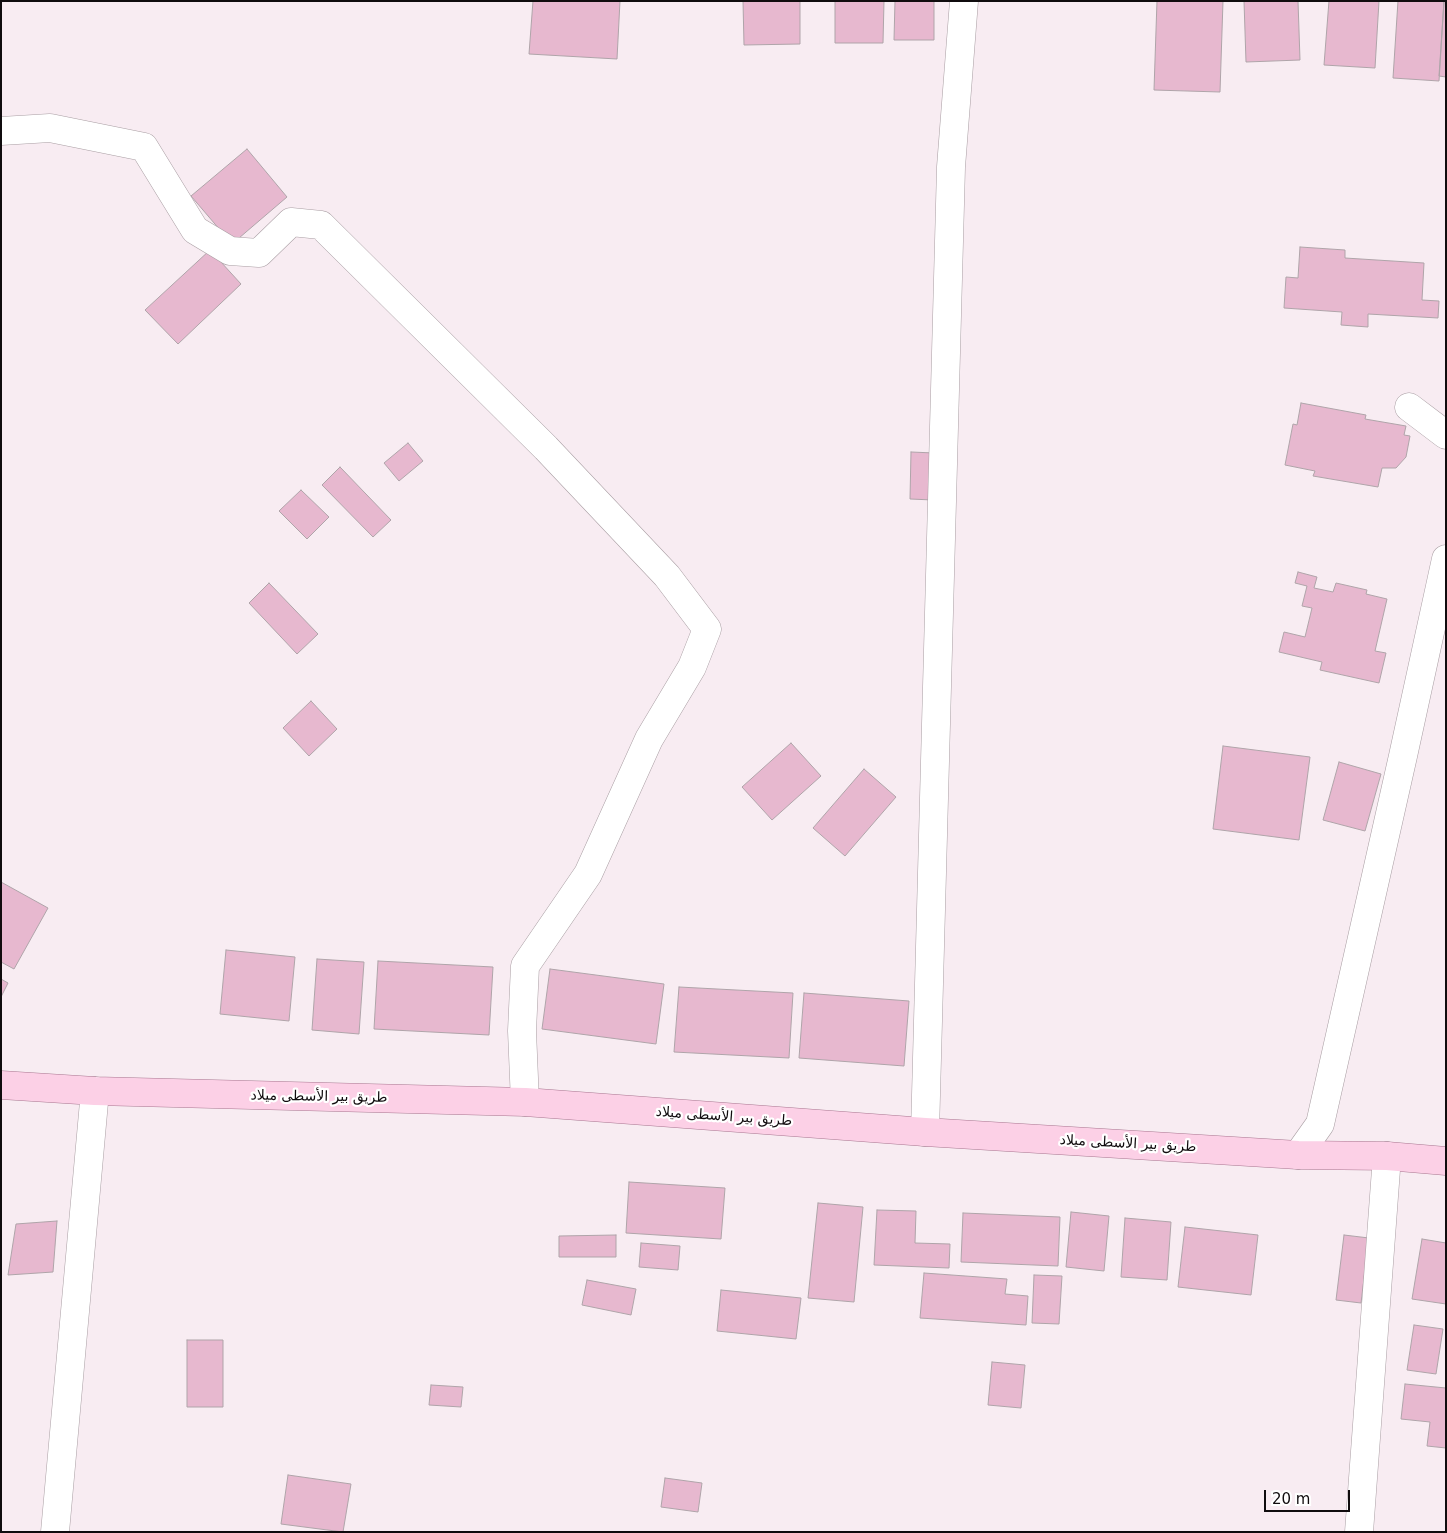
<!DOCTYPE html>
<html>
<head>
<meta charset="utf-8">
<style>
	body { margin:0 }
	#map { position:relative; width:1447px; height:1533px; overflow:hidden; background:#f8ecf2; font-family:"DejaVu Sans",sans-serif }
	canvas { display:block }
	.frame { position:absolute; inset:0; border:2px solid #100c0e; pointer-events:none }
	.scale { position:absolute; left:1264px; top:1490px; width:86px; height:22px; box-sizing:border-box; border:2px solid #100c0e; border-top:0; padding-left:6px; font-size:15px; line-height:18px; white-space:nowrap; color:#100c0e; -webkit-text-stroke:4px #fff; paint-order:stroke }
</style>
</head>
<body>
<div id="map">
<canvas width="1447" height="1533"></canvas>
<div class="frame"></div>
<div class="scale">20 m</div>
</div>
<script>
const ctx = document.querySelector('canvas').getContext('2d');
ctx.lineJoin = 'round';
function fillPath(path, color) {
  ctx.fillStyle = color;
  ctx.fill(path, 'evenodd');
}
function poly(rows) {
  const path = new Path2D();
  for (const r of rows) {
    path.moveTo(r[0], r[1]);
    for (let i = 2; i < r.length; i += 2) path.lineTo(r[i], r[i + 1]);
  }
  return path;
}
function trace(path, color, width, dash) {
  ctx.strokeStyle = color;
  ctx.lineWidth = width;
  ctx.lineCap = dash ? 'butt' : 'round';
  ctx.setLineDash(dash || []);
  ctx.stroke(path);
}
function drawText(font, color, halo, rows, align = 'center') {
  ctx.font = font + ' "DejaVu Sans",Vazirmatn,sans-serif';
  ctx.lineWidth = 4.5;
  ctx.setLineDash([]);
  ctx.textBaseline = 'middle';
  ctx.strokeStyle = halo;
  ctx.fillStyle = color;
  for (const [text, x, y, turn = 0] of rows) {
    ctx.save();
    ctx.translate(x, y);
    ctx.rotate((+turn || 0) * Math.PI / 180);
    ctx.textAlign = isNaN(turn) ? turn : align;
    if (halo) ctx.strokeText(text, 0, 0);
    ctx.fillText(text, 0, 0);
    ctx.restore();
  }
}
const building = poly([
	[533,1,620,1,617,59,529,54,533,1],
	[743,1,800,1,800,44,744,45,743,1],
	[835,1,884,1,883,43,835,43,835,1],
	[895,1,934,1,934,40,894,40,895,1],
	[1157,1,1223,1,1220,92,1154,90,1157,1],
	[1244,1,1298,1,1300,60,1246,62,1244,1],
	[1329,1,1379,1,1375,68,1324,65,1329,1],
	[1398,1,1444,1,1439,81,1393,78,1398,1],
	[1444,1,1446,1,1446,77,1439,76,1444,1],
	[247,149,287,197,232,244,191,196,247,149],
	[1300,247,1345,250,1345,258,1424,263,1422,300,1439,301,1438,318,1368,314,1368,327,1341,325,1342,312,1284,308,1286,277,1298,278,1300,247],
	[210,250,241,284,178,344,145,310,210,250],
	[1301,403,1366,415,1365,419,1406,426,1404,435,1410,436,1406,457,1396,468,1382,468,1378,487,1313,476,1315,471,1285,465,1293,424,1297,425,1301,403],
	[408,443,423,461,399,481,384,463,408,443],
	[911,452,934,453,933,500,910,499,911,452],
	[340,467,391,520,373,537,322,485,340,467],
	[301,490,329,517,307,539,279,511,301,490],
	[1298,572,1317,577,1314,588,1333,592,1336,583,1367,590,1366,594,1387,599,1375,651,1386,653,1379,683,1320,670,1322,662,1279,652,1284,632,1305,637,1312,608,1302,606,1307,586,1295,583,1298,572],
	[269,583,318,634,297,654,249,603,269,583],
	[311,701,337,729,309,756,283,728,311,701],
	[791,743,821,776,772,820,742,787,791,743],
	[1223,746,1310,757,1299,840,1213,829,1223,746],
	[1339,762,1381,774,1365,831,1323,820,1339,762],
	[864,769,896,797,845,856,813,828,864,769],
	[1,882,48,908,14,969,1,962,1,882],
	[226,950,295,957,289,1021,220,1014,226,950],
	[317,959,364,962,359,1034,312,1030,317,959],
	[378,961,493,967,489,1035,374,1029,378,961],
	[550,969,664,984,656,1044,542,1029,550,969],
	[1,979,8,983,1,997,1,979],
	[679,987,793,993,789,1058,674,1052,679,987],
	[804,993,909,1001,904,1066,799,1058,804,993],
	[629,1182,725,1188,721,1239,626,1233,629,1182],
	[818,1203,863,1207,854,1302,808,1298,818,1203],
	[877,1210,916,1211,915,1243,950,1244,949,1268,874,1265,877,1210],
	[1071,1212,1109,1216,1104,1271,1066,1267,1071,1212],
	[963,1213,1060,1217,1058,1266,961,1262,963,1213],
	[1125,1218,1171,1222,1167,1280,1121,1277,1125,1218],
	[57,1221,53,1272,8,1275,16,1224,57,1221],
	[1185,1227,1258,1235,1251,1295,1178,1287,1185,1227],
	[616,1235,616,1257,559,1257,559,1236,616,1235],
	[1344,1235,1369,1238,1361,1303,1336,1300,1344,1235],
	[1422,1239,1446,1243,1446,1304,1412,1299,1422,1239],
	[641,1243,680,1246,678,1270,639,1267,641,1243],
	[924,1273,1007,1279,1005,1294,1028,1296,1026,1325,920,1318,924,1273],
	[1034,1275,1062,1276,1059,1324,1032,1323,1034,1275],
	[587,1280,636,1289,631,1315,582,1305,587,1280],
	[721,1290,801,1298,796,1339,717,1331,721,1290],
	[1414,1325,1443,1329,1436,1374,1407,1370,1414,1325],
	[187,1340,223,1340,223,1407,187,1407,187,1340],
	[992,1362,1025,1365,1021,1408,988,1405,992,1362],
	[1405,1384,1446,1388,1446,1448,1427,1446,1430,1422,1401,1419,1405,1384],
	[431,1385,463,1387,461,1407,429,1405,431,1385],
	[288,1475,351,1484,343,1532,281,1524,288,1475],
	[665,1478,702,1483,698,1512,661,1507,665,1478]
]);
fillPath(building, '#e7b8cf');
trace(building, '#afa4a9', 1);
const minor = poly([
	[1,131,50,128,144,147,195,230,230,251,259,253,291,222,321,225,546,448,667,576,707,629,692,667,649,739,588,874,525,966,522,1031,525,1102],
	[1409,407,1446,435],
	[925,1132,951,167,964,1],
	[1298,1155,1320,1124,1403,756,1446,559],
	[55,1532,95,1091],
	[1359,1532,1387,1156]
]);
const major = poly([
	[1,1085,95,1091,525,1102,925,1132,1298,1155,1387,1156,1446,1161]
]);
trace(minor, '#a99ea3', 29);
trace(major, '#a87790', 29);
trace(minor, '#fff', 28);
trace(major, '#fcd0e6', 28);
drawText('14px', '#100c0e', '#fff', [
	["طريق بير الأسطى ميلاد",319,1097,1],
	["طريق بير الأسطى ميلاد",724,1117,4],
	["طريق بير الأسطى ميلاد",1128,1144,3]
]);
</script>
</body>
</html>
